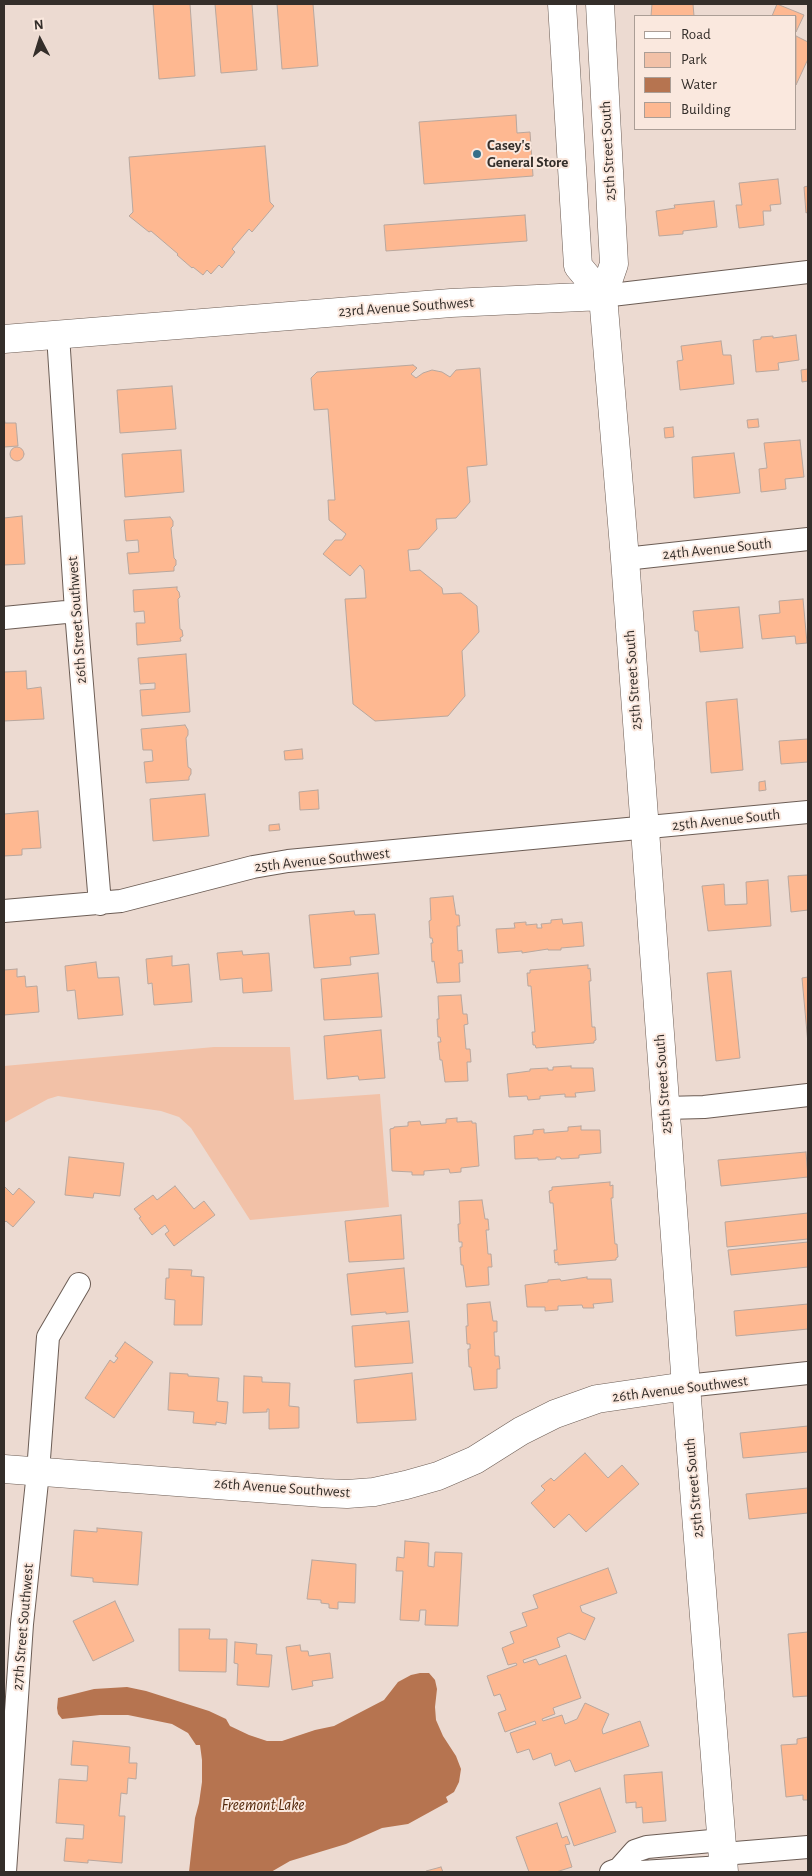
<!DOCTYPE html>
<html>
<head>
<meta charset="utf-8">
<style>
	body { margin:0 }
	#map { position:relative; width:812px; height:1876px; overflow:hidden; background:#ecdad1; font-family:"Alegreya Sans",sans-serif }
	canvas { display:block }
	.frame { position:absolute; inset:0; border:5px solid #342e2a; pointer-events:none }
	.legend { position:absolute; left:634px; top:15px; width:162px; height:115px; box-sizing:border-box; background:#fae8de; border:1px solid #ab9e96; margin:0; padding:6px 9px; list-style:none; font-size:15px; color:#342e2a }
	.legend li { display:flex; align-items:center; gap:10px; height:25px }
	.legend b { width:25px; border:1px solid #ab9e96 }
	.north { position:absolute; left:15px; top:15px; width:50px; height:50px; -webkit-text-stroke:4px #fae8de; paint-order:stroke; rotate:355deg; font-size:14px; font-weight:700; line-height:20px; text-align:center; color:#342e2a }
	.north::after { content:''; display:block; margin:auto; width:18px; height:22px; background:#342e2a; clip-path:polygon(50% 0,100% 100%,50% 72%,0 100%) }
</style>
</head>
<body>
<div id="map">
<canvas width="812" height="1876"></canvas>
<div class="frame"></div>
<ul class="legend">
<li><b style="height:6px;background:#fff"></b>Road</li>
<li><b style="height:14px;background:#f2c1a7"></b>Park</li>
<li><b style="height:14px;background:#b67450"></b>Water</li>
<li><b style="height:14px;background:#feb891"></b>Building</li>
</ul>
<div class="north">N</div>
</div>
<script>
const ctx = document.querySelector('canvas').getContext('2d');
ctx.lineJoin = 'round';
function fillPath(path, color) {
  ctx.fillStyle = color;
  ctx.fill(path, 'evenodd');
}
function poly(rows) {
  const path = new Path2D();
  for (const r of rows) {
    if (r.length === 3) {
      path.moveTo(r[0] + r[2], r[1]);
      path.arc(r[0], r[1], r[2], 0, 2 * Math.PI);
      continue;
    }
    path.moveTo(r[0], r[1]);
    for (let i = 2; i < r.length; i += 2) path.lineTo(r[i], r[i + 1]);
  }
  return path;
}
function trace(path, color, width, dash) {
  ctx.strokeStyle = color;
  ctx.lineWidth = width;
  ctx.lineCap = dash ? 'butt' : 'round';
  ctx.setLineDash(dash || []);
  ctx.stroke(path);
}
function drawText(font, color, halo, rows, align = 'center') {
  ctx.font = font + ' "Alegreya Sans",sans-serif';
  ctx.lineWidth = 4;
  ctx.setLineDash([]);
  ctx.textBaseline = 'middle';
  ctx.strokeStyle = halo;
  ctx.fillStyle = color;
  for (const [text, x, y, turn = 0] of rows) {
    ctx.save();
    ctx.translate(x, y);
    ctx.rotate((+turn || 0) * Math.PI / 180);
    ctx.textAlign = isNaN(turn) ? turn : align;
    if (halo) ctx.strokeText(text, 0, 0);
    ctx.fillText(text, 0, 0);
    ctx.restore();
  }
}
fillPath(poly([
	[214,1047,290,1047,294,1100,380,1094,389,1207,250,1220,191,1128,179,1117,161,1111,58,1096,48,1099,4,1123,4,1066]
]), '#f2c1a7');
fillPath(poly([
	[420,1673,429,1673,435,1680,437,1689,435,1707,436,1720,443,1736,456,1756,461,1769,459,1782,454,1792,446,1797,448,1802,408,1824,382,1828,346,1844,290,1861,271,1872,189,1872,195,1818,199,1803,202,1782,202,1760,200,1745,196,1745,188,1733,172,1724,128,1715,100,1715,62,1719,58,1714,57,1708,58,1698,94,1689,127,1687,146,1691,209,1711,226,1719,230,1726,249,1735,267,1741,282,1741,315,1730,334,1726,384,1700,398,1682,411,1675]
]), '#b67450');
const building = poly([
	[153,4,190,4,195,76,159,79,153,4],
	[215,4,252,4,257,70,221,73,215,4],
	[277,4,313,4,318,66,282,69,277,4],
	[652,4,693,4,694,16,651,16,652,4],
	[777,4,804,15,796,32,796,16,772,16,777,4],
	[796,36,808,42,808,59,796,85,796,36],
	[516,115,517,133,530,132,533,176,424,184,419,122,516,115],
	[265,146,270,202,274,206,252,232,249,229,232,249,235,252,222,268,219,265,211,274,207,270,203,275,193,267,192,268,177,255,178,254,151,231,149,232,129,216,133,212,129,157,265,146],
	[778,179,781,204,770,205,771,211,763,211,764,225,739,228,736,205,742,205,739,183,778,179],
	[808,186,808,212,806,213,804,187,808,186],
	[714,201,717,227,683,231,683,234,659,236,656,211,675,208,674,205,714,201],
	[525,215,527,241,386,251,384,225,525,215],
	[796,335,799,360,778,363,779,370,756,372,753,340,761,339,761,337,773,336,773,338,796,335],
	[721,341,723,355,731,355,734,384,680,390,677,361,683,360,681,346,721,341],
	[413,365,417,368,411,374,416,378,423,373,432,370,442,372,450,377,456,370,480,368,487,465,467,467,470,502,456,518,436,519,437,529,419,549,408,550,410,571,420,570,442,588,443,594,461,593,477,606,479,632,462,651,465,696,448,716,375,721,353,704,345,599,366,598,364,570,360,565,350,576,323,554,335,540,342,540,346,534,329,520,328,500,335,500,328,409,314,410,311,378,317,372,413,365],
	[808,369,808,381,802,382,801,370,808,369],
	[172,386,176,429,120,433,117,390,172,386],
	[4,416,5,423,16,423,18,446,4,447,4,416],
	[758,419,759,427,748,428,747,420,758,419],
	[673,427,674,437,665,438,664,428,673,427],
	[800,440,804,477,785,479,786,489,761,492,759,469,767,468,764,443,800,440],
	[17,454,7],
	[181,450,184,492,125,497,122,454,181,450],
	[734,453,740,493,694,498,692,457,734,453],
	[22,516,25,564,4,565,4,518,22,516],
	[170,517,173,521,173,526,171,528,174,558,176,560,176,565,174,567,174,571,129,574,127,553,139,552,138,540,126,541,124,520,170,517],
	[177,587,177,590,179,592,180,597,178,599,180,629,182,630,183,636,180,638,181,641,137,645,136,623,145,623,144,611,134,612,133,590,177,587],
	[803,599,807,643,796,644,795,636,762,639,759,615,780,613,779,601,803,599],
	[739,607,743,648,700,652,698,631,695,631,693,611,739,607],
	[186,654,190,712,142,716,140,690,155,689,155,683,140,684,138,658,186,654],
	[26,671,27,689,41,687,44,719,4,721,4,672,26,671],
	[737,699,743,770,711,773,706,702,737,699],
	[185,725,188,730,188,735,186,738,188,767,191,769,191,774,189,777,189,780,146,783,144,762,153,761,152,750,143,750,141,729,185,725],
	[808,739,808,762,781,764,779,741,808,739],
	[302,749,303,759,285,760,284,751,302,749],
	[765,781,766,790,759,791,759,782,765,781],
	[318,790,319,809,300,810,299,792,318,790],
	[205,794,209,836,153,841,150,799,205,794],
	[38,811,41,848,22,849,22,855,4,856,4,814,38,811],
	[279,824,280,830,269,831,269,825,279,824],
	[808,875,808,910,791,912,788,876,808,875],
	[768,880,771,926,708,931,702,886,724,884,725,905,747,904,746,882,768,880],
	[453,896,456,915,459,915,460,926,457,926,458,951,462,950,463,963,459,963,460,982,437,983,434,961,432,962,431,943,433,943,432,938,430,938,429,921,431,920,430,898,453,896],
	[354,911,355,915,375,914,379,954,350,957,351,965,314,968,309,915,354,911],
	[562,919,563,924,582,922,584,946,561,948,561,950,548,950,548,949,522,953,522,951,498,953,496,929,515,928,514,923,526,922,526,925,537,924,537,928,542,928,541,924,551,923,551,920,562,919],
	[242,951,243,955,269,953,272,991,243,993,242,978,220,980,217,953,242,951],
	[172,956,172,966,189,964,192,1002,154,1005,152,983,148,984,146,959,172,956],
	[96,962,98,978,119,977,123,1015,78,1019,75,990,67,991,65,966,96,962],
	[588,965,588,969,590,968,591,981,589,981,592,1027,595,1027,596,1040,594,1041,594,1043,536,1048,535,1045,533,1045,532,1032,535,1032,531,986,528,986,527,973,530,973,530,970,588,965],
	[17,969,17,977,25,976,26,987,37,986,39,1012,4,1015,4,970,17,969],
	[731,971,740,1058,716,1061,707,973,731,971],
	[378,973,382,1017,324,1020,321,979,378,973],
	[808,977,808,1044,802,978,808,977],
	[461,995,463,1014,467,1014,468,1024,464,1025,466,1049,470,1049,471,1062,467,1062,468,1081,445,1082,442,1060,440,1060,438,1042,441,1042,440,1037,438,1037,437,1019,439,1019,438,996,461,995],
	[381,1030,385,1078,359,1080,358,1076,327,1079,324,1036,381,1030],
	[571,1066,571,1068,593,1068,595,1091,575,1093,576,1097,565,1097,565,1094,540,1096,540,1099,528,1100,527,1096,509,1097,507,1074,530,1071,530,1069,548,1068,548,1070,553,1070,553,1067,571,1066],
	[457,1118,457,1122,472,1121,472,1123,476,1123,479,1166,461,1168,461,1172,450,1173,449,1169,424,1171,424,1175,412,1175,412,1172,392,1171,390,1129,394,1128,394,1127,408,1126,408,1122,420,1121,421,1125,446,1123,446,1119,457,1118],
	[581,1126,581,1130,600,1130,601,1153,579,1155,579,1158,561,1159,560,1157,556,1157,556,1159,538,1160,538,1158,515,1159,514,1136,533,1134,533,1130,544,1129,544,1133,568,1131,568,1127,581,1126],
	[806,1152,808,1177,721,1186,718,1160,806,1152],
	[69,1157,124,1163,120,1196,94,1193,93,1198,65,1195,69,1157],
	[610,1182,610,1186,613,1185,613,1198,611,1198,615,1244,617,1244,618,1257,616,1258,616,1260,558,1265,558,1262,555,1263,554,1250,557,1250,553,1203,550,1203,549,1191,552,1190,552,1187,610,1182],
	[4,1186,13,1195,19,1188,35,1202,13,1227,6,1221,4,1223,4,1186],
	[175,1186,194,1209,204,1201,215,1215,174,1246,165,1234,169,1231,165,1225,152,1235,139,1218,141,1217,134,1209,153,1195,157,1200,175,1186],
	[482,1200,485,1219,488,1219,489,1230,486,1230,488,1254,491,1254,492,1267,488,1267,489,1285,466,1287,463,1265,461,1265,460,1247,462,1247,462,1242,459,1242,458,1224,460,1224,459,1201,482,1200],
	[808,1213,808,1239,727,1247,725,1222,808,1213],
	[401,1215,404,1259,349,1262,345,1221,401,1215],
	[808,1242,808,1267,731,1275,728,1250,808,1242],
	[404,1268,408,1312,386,1314,386,1312,351,1315,347,1274,404,1268],
	[169,1269,192,1270,191,1276,204,1277,202,1325,174,1325,175,1300,165,1299,166,1278,169,1278,169,1269],
	[587,1277,587,1279,611,1279,613,1302,593,1304,594,1308,583,1308,582,1305,558,1306,558,1310,545,1311,545,1307,527,1307,525,1285,548,1282,548,1280,560,1279,561,1281,587,1277],
	[490,1302,493,1321,497,1321,497,1332,494,1332,495,1356,499,1356,500,1369,497,1369,497,1388,474,1390,471,1367,469,1367,468,1349,470,1349,470,1344,467,1344,466,1326,468,1326,467,1304,490,1302],
	[808,1304,808,1329,736,1336,734,1311,808,1304],
	[409,1321,413,1363,355,1367,352,1326,409,1321],
	[125,1342,153,1362,114,1418,85,1398,110,1360,114,1363,118,1358,115,1356,125,1342],
	[170,1373,188,1374,188,1376,219,1378,217,1401,228,1402,226,1424,216,1422,216,1425,193,1423,194,1412,168,1410,170,1373],
	[412,1373,416,1420,357,1423,354,1380,412,1373],
	[244,1376,262,1377,262,1382,290,1383,289,1406,299,1407,299,1428,269,1429,269,1409,267,1409,267,1412,243,1413,244,1376],
	[808,1426,808,1452,743,1458,740,1433,808,1426],
	[585,1453,608,1478,622,1465,639,1484,586,1532,569,1514,554,1528,531,1503,545,1490,541,1486,551,1478,554,1481,585,1453],
	[808,1488,808,1513,749,1519,746,1494,808,1488],
	[97,1528,142,1532,138,1585,93,1582,93,1578,71,1576,74,1530,97,1532,97,1528],
	[405,1541,429,1543,428,1566,434,1567,435,1552,462,1553,458,1626,425,1625,426,1610,420,1610,419,1621,400,1620,403,1571,396,1571,397,1557,404,1558,405,1541],
	[312,1560,356,1564,355,1603,338,1602,338,1609,329,1608,329,1604,321,1603,321,1600,307,1599,312,1560],
	[608,1568,617,1593,580,1606,582,1612,595,1618,585,1640,569,1633,557,1638,560,1647,523,1660,524,1663,536,1659,539,1665,566,1655,581,1698,553,1708,555,1714,542,1719,543,1721,562,1715,565,1724,577,1719,585,1703,609,1714,602,1730,603,1734,640,1721,649,1746,575,1772,570,1760,555,1766,551,1753,533,1760,529,1749,517,1753,510,1733,536,1724,535,1721,505,1732,498,1713,506,1710,500,1694,494,1696,487,1676,517,1665,516,1663,508,1665,502,1648,514,1643,510,1632,527,1626,522,1613,538,1608,533,1595,608,1568],
	[115,1601,134,1641,93,1661,73,1621,115,1601],
	[179,1629,210,1629,209,1639,227,1639,226,1672,179,1671,179,1629],
	[808,1632,808,1696,793,1697,788,1634,808,1632],
	[235,1642,257,1644,256,1654,272,1655,269,1687,237,1685,238,1664,234,1663,235,1642],
	[300,1645,301,1651,308,1651,309,1656,330,1653,333,1678,312,1681,313,1686,292,1690,286,1647,300,1645],
	[808,1737,808,1800,803,1800,803,1795,786,1797,781,1745,797,1744,797,1739,808,1737],
	[73,1741,130,1747,129,1763,137,1763,136,1779,128,1778,127,1794,121,1793,119,1816,125,1816,122,1863,88,1860,88,1863,64,1861,66,1838,83,1839,84,1825,56,1823,59,1779,87,1781,88,1766,71,1765,73,1741],
	[662,1772,666,1821,643,1823,642,1807,636,1808,636,1802,626,1803,624,1775,662,1772],
	[600,1788,616,1832,574,1846,559,1803,600,1788],
	[557,1823,562,1838,567,1836,570,1844,565,1845,572,1867,556,1872,529,1872,516,1837,557,1823],
	[441,1867,443,1872,426,1872,426,1871,441,1867]
]);
fillPath(building, '#feb891');
trace(building, '#b8a79e', 1);
const street = poly([
	[603,296,808,272],
	[58,335,76,611,100,904],
	[625,559,808,539],
	[4,618,76,611],
	[4,911,121,901,253,867,288,861,808,812],
	[665,1108,704,1107,808,1095],
	[686,1386,808,1373],
	[723,1854,808,1847],
	[619,1869,641,1872,723,1867],
	[5,1872,22,1624,38,1472,48,1337,79,1284],
	[611,1872,619,1869,635,1851,647,1847,722,1840]
]);
const secondary = poly([
	[562,4,578,266,603,296],
	[600,4,614,264,603,296,625,559,686,1386,724,1872],
	[4,339,451,303,603,296],
	[4,1469,323,1493,347,1494,374,1492,406,1485,438,1476,475,1460,521,1431,555,1414,597,1399,686,1386]
]);
trace(street, '#6c5d55', 24);
trace(secondary, '#6c5d55', 29);
trace(street, '#fff', 22);
trace(secondary, '#fff', 28);
for (const [x, y, r, color] of [
	[477,154,5,"#366f89"]
]) {
  const dot = new Path2D();
  dot.arc(x, y, r, 0, 2 * Math.PI);
  ctx.fillStyle = color;
  ctx.fill(dot);
  trace(dot, '#fae8de', 2);
}
drawText('bold 15px', '#342e2a', '#fae8de', [
	["Casey's",487,145],
	["General Store",487,162]
], 'left');
drawText('15px', '#342e2a', '#fae8de', [
	["25th Street South",608,151,-93],
	["23rd Avenue Southwest",406,307,-4],
	["24th Avenue South",717,549,-6],
	["26th Street Southwest",77,620,-94],
	["25th Street South",633,680,-94],
	["25th Avenue South",726,820,-6],
	["25th Avenue Southwest",322,860,-6],
	["25th Street South",663,1084,-94],
	["26th Avenue Southwest",680,1389,-7],
	["26th Avenue Southwest",282,1488,4],
	["25th Street South",694,1488,-95],
	["27th Street Southwest",23,1627,-85]
]);
drawText('italic 16px', '#522609', '#fae8de', [
	["Freemont Lake",263,1805]
]);
</script>
</body>
</html>
